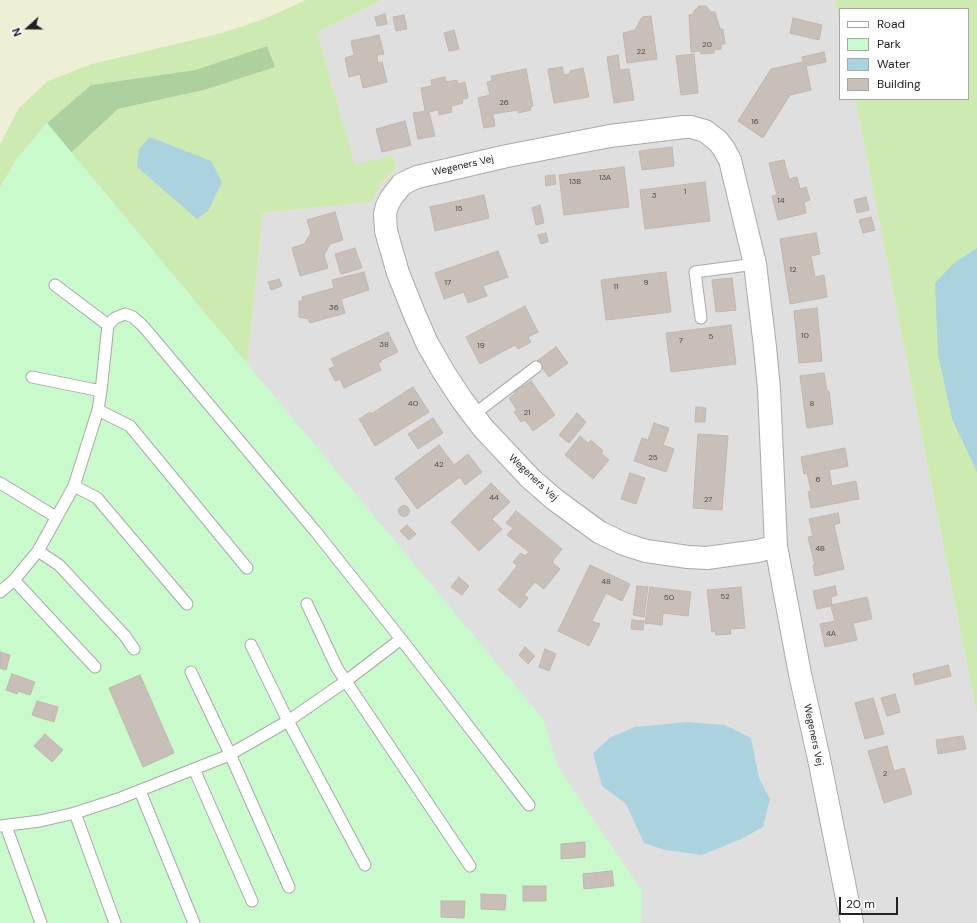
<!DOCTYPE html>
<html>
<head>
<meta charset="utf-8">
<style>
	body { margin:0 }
	#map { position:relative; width:977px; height:923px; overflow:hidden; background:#f2efe9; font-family:"DM Sans",sans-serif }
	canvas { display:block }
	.legend { position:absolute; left:839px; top:8px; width:130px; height:92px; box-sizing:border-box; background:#fff; border:1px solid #a7a7a7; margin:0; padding:5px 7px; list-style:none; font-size:12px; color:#222 }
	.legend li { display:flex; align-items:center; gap:8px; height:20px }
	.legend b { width:20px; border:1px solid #a7a7a7 }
	.north { position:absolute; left:8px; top:8px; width:40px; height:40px; -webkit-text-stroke:3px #fff; paint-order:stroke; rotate:249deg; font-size:11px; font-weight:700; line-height:16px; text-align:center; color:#222 }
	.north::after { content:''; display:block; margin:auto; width:14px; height:18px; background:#222; clip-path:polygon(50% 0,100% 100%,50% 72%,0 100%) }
	.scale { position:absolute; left:839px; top:897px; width:59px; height:18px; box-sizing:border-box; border:2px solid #222; border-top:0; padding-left:5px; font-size:12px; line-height:14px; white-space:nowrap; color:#222; -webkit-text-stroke:3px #fff; paint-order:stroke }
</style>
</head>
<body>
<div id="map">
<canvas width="977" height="923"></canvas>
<ul class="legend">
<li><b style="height:5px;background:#fff"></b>Road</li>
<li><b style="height:11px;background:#c8facc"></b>Park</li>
<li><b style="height:11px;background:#aad3df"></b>Water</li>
<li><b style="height:11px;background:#c7bfb8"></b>Building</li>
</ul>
<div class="north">N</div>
<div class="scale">20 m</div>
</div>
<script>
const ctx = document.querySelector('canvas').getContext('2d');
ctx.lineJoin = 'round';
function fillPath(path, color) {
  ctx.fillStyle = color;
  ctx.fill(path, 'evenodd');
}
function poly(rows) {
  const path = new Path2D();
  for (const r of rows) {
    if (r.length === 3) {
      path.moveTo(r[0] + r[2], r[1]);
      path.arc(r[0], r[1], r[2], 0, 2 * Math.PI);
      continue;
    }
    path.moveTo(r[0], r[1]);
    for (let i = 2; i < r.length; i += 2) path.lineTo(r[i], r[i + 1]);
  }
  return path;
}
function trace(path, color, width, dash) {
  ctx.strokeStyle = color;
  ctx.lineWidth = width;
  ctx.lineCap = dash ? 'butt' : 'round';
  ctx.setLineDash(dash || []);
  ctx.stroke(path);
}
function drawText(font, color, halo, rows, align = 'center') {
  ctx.font = font + ' "DM Sans",sans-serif';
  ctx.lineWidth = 4;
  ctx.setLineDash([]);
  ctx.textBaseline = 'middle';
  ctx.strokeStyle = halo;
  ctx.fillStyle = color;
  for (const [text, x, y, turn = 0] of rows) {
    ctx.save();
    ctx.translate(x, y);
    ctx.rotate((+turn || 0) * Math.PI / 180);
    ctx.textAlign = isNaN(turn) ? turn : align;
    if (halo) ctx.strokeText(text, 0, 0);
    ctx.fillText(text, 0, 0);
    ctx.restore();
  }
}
fillPath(poly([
	[383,0,835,0,840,26,840,99,855,99,977,716,977,923,0,923,0,188,47,123,247,363,263,213,370,202,381,183,397,168,393,155,355,166,317,32]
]), '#e0dfdf');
fillPath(poly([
	[0,0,306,0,264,19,222,33,92,64,48,81,19,108,0,144]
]), '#eef0d5');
fillPath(poly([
	[306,0,383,0,317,32,355,165,393,155,397,168,381,183,371,202,263,213,247,364,71,153,118,109,204,90,267,46,195,70,91,85,47,123,16,160,0,188,0,144,19,108,48,81,92,64,222,33,264,19],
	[835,0,977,0,977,716,855,99,968,99,968,9,840,9,840,26]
]), '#cdebb0');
fillPath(poly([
	[267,46,275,67,204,90,118,109,71,153,47,123,91,85,195,70]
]), '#add19e');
fillPath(poly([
	[47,123,543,719,558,767,642,891,641,923,0,923,0,188,16,160]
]), '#c8facc');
fillPath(poly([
	[150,137,211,161,222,182,208,211,197,219,137,167,139,149],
	[977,248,977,472,952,419,938,355,935,283,954,263],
	[686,722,725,725,751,738,759,778,770,799,763,827,741,839,702,855,665,850,644,843,626,804,602,786,593,753,611,737,635,727]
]), '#aad3df');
const building = poly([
	[699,6,706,6,711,12,715,12,720,29,723,29,725,44,721,44,721,49,714,50,714,53,701,54,700,51,691,52,689,15,693,14,695,10,699,6],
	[385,14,387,24,377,26,375,17,385,14],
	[404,15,407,29,396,31,393,17,404,15],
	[651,16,657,59,627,63,623,33,635,30,642,17,651,16],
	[793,18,822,25,819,40,790,33,793,18],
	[454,30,459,49,449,51,444,33,454,30],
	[379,35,384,54,377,55,378,63,382,62,387,82,363,88,360,74,349,77,345,58,354,55,351,41,379,35],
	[824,52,826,62,806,66,811,90,790,95,763,138,738,121,771,69,803,62,802,57,824,52],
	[694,54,698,93,681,95,676,56,694,54],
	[618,55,620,70,629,69,634,100,614,103,607,57,618,55],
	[562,67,564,75,570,74,570,71,583,68,589,97,554,103,548,69,562,67],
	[526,69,533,106,530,107,531,110,518,113,518,110,493,114,495,126,484,128,478,98,490,95,487,82,492,81,491,76,526,69],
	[445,77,446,82,457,80,458,84,465,82,468,98,462,99,463,103,451,106,452,112,439,115,438,110,429,112,435,136,418,139,413,113,425,111,421,88,432,86,431,80,445,77],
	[405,121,411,145,382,152,376,129,405,121],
	[672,147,674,166,642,170,639,151,672,147],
	[784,160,789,179,797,177,800,189,806,187,810,200,804,202,806,213,778,220,772,196,777,195,769,163,784,160],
	[624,167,629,207,564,215,559,175,624,167],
	[555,175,556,184,546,186,545,176,555,175],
	[705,182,710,221,645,229,640,190,705,182],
	[484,195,489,218,435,231,430,207,484,195],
	[866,197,869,210,857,213,854,200,866,197],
	[540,205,544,223,536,225,532,208,540,205],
	[335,212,343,240,330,244,324,255,328,268,300,276,292,248,304,244,311,233,307,220,335,212],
	[871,217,875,230,863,233,859,220,871,217],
	[546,233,548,242,541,244,538,235,546,233],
	[816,233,820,254,811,256,815,277,824,275,827,297,790,304,780,239,816,233],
	[355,248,362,268,341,274,335,254,355,248],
	[498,251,508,277,483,286,487,296,468,303,464,292,444,299,435,273,498,251],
	[364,272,369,290,341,299,345,313,310,323,308,319,299,317,299,301,303,301,302,297,334,288,332,280,364,272],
	[666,272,671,312,606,320,601,280,666,272],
	[732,278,736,310,716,312,712,280,732,278],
	[279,279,282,286,271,290,268,282,279,279],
	[525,306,538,332,528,337,531,342,518,349,515,345,480,364,466,337,525,306],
	[817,308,822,361,799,363,794,311,817,308],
	[731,325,736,364,671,372,666,333,731,325],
	[388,332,398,352,381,360,381,362,378,363,381,370,344,388,340,379,335,381,329,369,335,366,331,359,388,332],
	[556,347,568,363,549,377,537,361,556,347],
	[824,373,827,391,829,391,833,424,807,428,800,376,824,373],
	[531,381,555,415,533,431,525,420,521,422,514,412,517,410,509,398,515,394,514,392,531,381],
	[413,387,429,412,375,446,359,419,370,412,371,414,413,387],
	[696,407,706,408,705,422,695,422,696,407],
	[577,413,586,422,569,443,559,435,577,413],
	[433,418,443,433,418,449,408,434,433,418],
	[654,423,669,428,663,445,674,449,666,472,634,461,642,438,648,440,654,423],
	[698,434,728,436,722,510,693,508,698,434],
	[580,436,588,443,591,440,603,451,601,453,609,460,593,479,565,455,580,436],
	[439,445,454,465,468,454,482,472,465,485,460,477,417,509,395,478,439,445],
	[845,448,848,466,829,470,832,486,856,481,859,499,811,508,808,492,811,491,807,473,804,474,801,457,845,448],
	[630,473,645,478,636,504,621,499,630,473],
	[491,483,510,502,492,519,502,529,479,551,451,522,491,483],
	[404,511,5.5],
	[516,511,562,549,552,562,560,569,544,589,535,582,524,595,528,598,520,608,498,590,517,566,513,562,521,553,525,556,529,552,507,535,513,528,506,523,516,511],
	[838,513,840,523,834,525,844,569,815,576,813,565,815,565,808,537,813,536,809,519,838,513],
	[407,525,416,534,409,540,400,531,407,525],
	[590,565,630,584,622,601,606,593,592,621,600,624,589,646,558,631,590,565],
	[459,577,469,586,462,595,451,587,459,577],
	[637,586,648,587,644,617,633,615,637,586],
	[835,586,837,595,831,597,832,605,867,597,872,619,853,623,857,640,825,647,820,624,835,621,831,606,817,609,813,591,835,586],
	[650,587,691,592,688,616,663,613,662,625,645,623,650,587],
	[741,587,745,628,730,629,731,634,716,635,715,631,712,632,707,590,741,587],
	[632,620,644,621,643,630,631,629,632,620],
	[525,647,535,656,528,664,519,655,525,647],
	[545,649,556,654,549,671,539,667,545,649],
	[0,652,10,655,6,670,0,668,0,652],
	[948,665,951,676,915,685,913,674,948,665],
	[12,674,35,682,30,695,18,691,17,694,6,690,12,674],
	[140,675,174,753,143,767,109,688,140,675],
	[895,694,900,712,887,716,881,698,895,694],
	[873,698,884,734,865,739,855,703,873,698],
	[37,701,58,707,54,722,32,715,37,701],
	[45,734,63,750,52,762,34,746,45,734],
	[963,736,966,749,938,754,936,740,963,736],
	[887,746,894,771,904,768,912,794,884,803,868,751,887,746],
	[585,842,585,857,561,859,561,844,585,842],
	[612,871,614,886,584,889,583,874,612,871],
	[523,886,546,886,546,901,523,901,523,886],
	[481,894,506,895,505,910,481,909,481,894],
	[441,901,465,901,464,918,441,917,441,901]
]);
fillPath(building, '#c7bfb8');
trace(building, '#c4b6ab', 1);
const service = poly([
	[55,285,108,325],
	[701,318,695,272,755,264],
	[32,377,101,391],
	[98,410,130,426,247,568],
	[473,415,536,367],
	[0,483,56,517],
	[74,486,97,498,187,604],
	[38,551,59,565,125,636,134,649],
	[14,580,95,667],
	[0,592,14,580,38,551,74,486,98,410,101,391,108,325,115,318,125,314,133,317,143,326,316,532,401,639,529,805],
	[307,604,337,668,470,866],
	[251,645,288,721,365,865],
	[191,672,230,754,289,887],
	[194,769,252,901],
	[140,791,194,923],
	[75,813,115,923],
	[0,826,40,821,75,813,118,799,227,756,288,721,346,681,401,639],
	[6,826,41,923]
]);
const minor = poly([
	[776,546,758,551,707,558,688,557,646,551,624,544,599,532,554,499,530,478,483,428,462,400,443,371,427,343,414,313,398,273,386,231,385,214,387,206,391,198,402,184,417,177,507,156,610,136,684,127,691,127,705,131,718,141,724,149,730,160,755,264,765,347,769,389,776,546,800,674,819,759,852,923]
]);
trace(service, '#a9a9a9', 13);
trace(minor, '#a9a9a9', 24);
trace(service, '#fff', 11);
trace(minor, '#fff', 22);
drawText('8px', '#4b4948', null, [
	["20",707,45],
	["22",641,52],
	["26",504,103],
	["16",755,122],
	["13A",605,178],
	["13B",575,182],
	["1",685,192],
	["3",654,196],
	["14",781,201],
	["15",459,209],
	["12",793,270],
	["17",448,283],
	["9",646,283],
	["11",616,287],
	["36",334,308],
	["10",805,336],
	["5",711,337],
	["7",681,341],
	["38",384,345],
	["19",481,346],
	["40",413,404],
	["8",812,404],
	["21",527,413],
	["25",653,458],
	["42",439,465],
	["6",818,480],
	["44",494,498],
	["27",708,500],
	["4B",820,549],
	["48",606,582],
	["52",725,597],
	["50",669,598],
	["4A",831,634],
	["2",885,774]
]);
drawText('10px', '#222', '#fff', [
	["Wegeners Vej",463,166,-13],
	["Wegeners Vej",533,478,43],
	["Wegeners Vej",813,735,78]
]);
</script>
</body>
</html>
